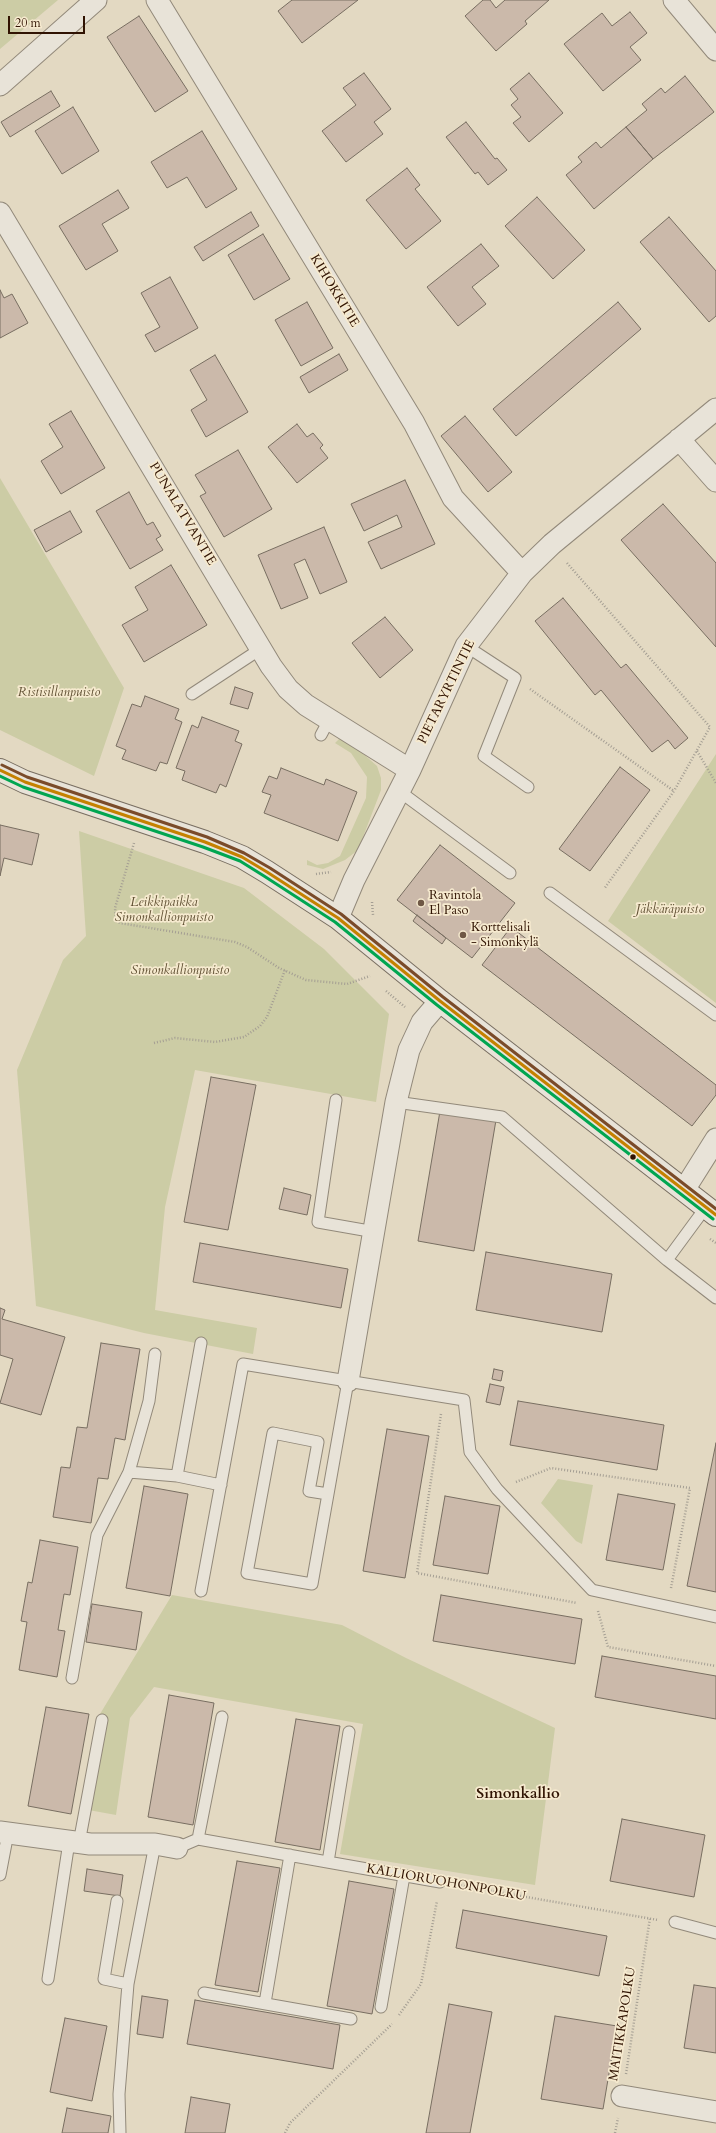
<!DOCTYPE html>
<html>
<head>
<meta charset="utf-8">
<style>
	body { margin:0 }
	#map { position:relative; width:716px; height:2133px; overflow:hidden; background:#e3d9c2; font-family:Cardo,serif }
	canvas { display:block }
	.scale { position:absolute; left:8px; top:16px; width:77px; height:18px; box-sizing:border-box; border:2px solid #301302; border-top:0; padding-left:5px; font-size:12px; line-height:14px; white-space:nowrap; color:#301302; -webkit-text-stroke:3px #f6eacf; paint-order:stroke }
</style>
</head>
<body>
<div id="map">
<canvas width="716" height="2133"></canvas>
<div class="scale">20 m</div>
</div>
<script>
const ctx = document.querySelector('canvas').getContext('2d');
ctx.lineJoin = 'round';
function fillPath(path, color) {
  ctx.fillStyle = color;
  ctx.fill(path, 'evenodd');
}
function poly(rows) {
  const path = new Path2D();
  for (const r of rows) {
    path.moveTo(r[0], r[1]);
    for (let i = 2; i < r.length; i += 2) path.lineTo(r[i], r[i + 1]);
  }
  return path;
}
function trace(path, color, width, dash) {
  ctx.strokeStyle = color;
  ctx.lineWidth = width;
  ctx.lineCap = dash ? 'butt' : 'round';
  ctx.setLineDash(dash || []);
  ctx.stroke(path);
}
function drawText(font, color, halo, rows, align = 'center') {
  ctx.font = font + ' Cardo,serif';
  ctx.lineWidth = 3.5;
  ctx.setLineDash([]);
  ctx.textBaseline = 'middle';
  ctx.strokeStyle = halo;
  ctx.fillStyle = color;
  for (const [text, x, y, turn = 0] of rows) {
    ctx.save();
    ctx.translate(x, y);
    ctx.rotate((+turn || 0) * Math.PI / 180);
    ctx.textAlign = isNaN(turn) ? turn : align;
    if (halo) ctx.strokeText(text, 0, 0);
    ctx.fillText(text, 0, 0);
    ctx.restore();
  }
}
fillPath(poly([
	[0,0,58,0,0,49],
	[0,478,124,688,94,776,0,730],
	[340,738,351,743,377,766,381,778,381,790,358,850,345,860,323,869,307,865,307,860,317,865,328,863,340,856,366,798,367,777,351,753,335,743],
	[716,754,716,1003,608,921],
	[79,831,244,888,324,949,389,1014,376,1102,195,1070,165,1207,155,1310,257,1328,253,1354,144,1333,36,1306,17,1070,63,960,86,936],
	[558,1479,593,1485,582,1544,576,1541,541,1503],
	[172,1595,342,1625,406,1658,555,1728,535,1885,340,1854,363,1724,154,1687,130,1718,116,1815,83,1809,100,1714]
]), '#cccca5');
const building = poly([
	[292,0,358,0,302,43,278,11,292,0],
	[483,0,490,0,496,8,505,0,549,0,525,21,527,24,496,51,465,16,483,0],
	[630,12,647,33,630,47,641,60,603,91,564,44,602,13,612,26,630,12],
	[139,16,188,91,155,112,107,37,139,16],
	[364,73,391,109,374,122,383,134,346,162,322,131,356,105,343,88,364,73],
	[529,73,563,113,529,142,513,123,521,117,511,105,518,99,510,89,529,73],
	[685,76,714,112,653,159,626,127,647,110,642,104,661,88,665,93,685,76],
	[51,91,60,106,10,137,1,122,51,91],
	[73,107,99,151,62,174,35,131,73,107],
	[466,122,495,159,497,158,507,170,488,185,478,172,475,174,446,137,466,122],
	[626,127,653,159,594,209,566,175,582,162,578,157,596,142,601,148,626,127],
	[202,131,237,189,206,208,187,177,167,188,151,162,202,131],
	[407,168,420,185,415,189,441,221,406,249,366,200,407,168],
	[118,190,129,208,102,224,118,251,86,270,59,226,118,190],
	[537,197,585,250,553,279,505,226,537,197],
	[251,212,259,226,203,261,194,247,251,212],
	[669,217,716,271,716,316,709,322,640,242,669,217],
	[263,234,290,279,254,300,228,255,263,234],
	[481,244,499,266,472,287,486,304,458,326,427,287,481,244],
	[170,277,198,328,155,352,145,335,160,327,141,293,170,277],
	[0,290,4,298,12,294,28,323,0,338,0,290],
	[307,302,333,348,301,366,275,320,307,302],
	[618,302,641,329,516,436,493,409,618,302],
	[339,354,348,370,309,393,300,377,339,354],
	[215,355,248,412,206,437,191,410,207,400,190,370,215,355],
	[71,411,105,468,61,494,41,461,63,447,49,424,71,411],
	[465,416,512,472,488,492,441,436,465,416],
	[297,424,307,437,313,433,323,445,320,448,328,458,297,483,268,447,297,424],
	[238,450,272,509,224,537,200,496,206,493,195,475,238,450],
	[405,480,435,544,381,569,368,542,402,527,397,515,364,531,351,504,405,480],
	[129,492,147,525,153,522,161,536,156,539,163,550,130,569,96,511,129,492],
	[663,504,716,563,716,647,621,540,663,504],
	[70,511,82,532,46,552,34,530,70,511],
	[324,527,347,582,320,594,305,559,294,564,308,598,281,609,258,555,324,527],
	[171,565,207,625,144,662,122,625,148,610,135,587,171,565],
	[563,598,621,668,626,664,688,738,675,749,668,740,652,752,601,690,595,695,535,621,563,598],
	[385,617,413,650,380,678,352,643,385,617],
	[235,687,253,693,248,709,230,704,235,687],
	[145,696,179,709,175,719,182,722,167,764,160,762,156,771,122,759,126,750,116,746,132,704,141,707,145,696],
	[202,717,239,731,235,741,242,744,226,787,220,784,216,793,182,780,185,771,176,768,192,725,198,728,202,717],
	[620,767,650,790,590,871,559,849,620,767],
	[281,768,324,785,326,779,357,792,338,841,264,813,271,795,262,792,269,776,277,779,281,768],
	[0,825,39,834,32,865,4,858,0,876,0,825],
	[440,845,515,903,472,958,397,900,440,845],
	[417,915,446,938,442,944,413,921,417,915],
	[511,927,716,1085,716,1095,692,1126,482,965,511,927],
	[211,1077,256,1085,228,1230,184,1222,211,1077],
	[440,1111,496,1120,474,1251,418,1241,440,1111],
	[284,1188,311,1195,307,1215,279,1209,284,1188],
	[200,1243,348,1269,341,1308,193,1282,200,1243],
	[486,1252,612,1274,602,1332,476,1310,486,1252],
	[0,1308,5,1310,2,1319,65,1337,41,1415,0,1403,13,1359,0,1355,0,1308],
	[101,1343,140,1349,125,1440,115,1438,108,1479,98,1478,91,1523,53,1517,61,1467,70,1468,77,1427,87,1428,101,1343],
	[494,1369,503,1371,501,1381,492,1379,494,1369],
	[490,1384,504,1387,500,1405,486,1402,490,1384],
	[518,1401,664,1425,657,1470,510,1445,518,1401],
	[387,1429,429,1436,405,1578,363,1571,387,1429],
	[716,1443,716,1592,687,1586,716,1443],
	[144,1486,188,1494,170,1596,126,1588,144,1486],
	[618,1494,675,1504,663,1570,606,1560,618,1494],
	[445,1496,500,1506,488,1574,433,1565,445,1496],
	[40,1540,78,1547,70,1595,64,1594,58,1630,65,1631,57,1677,19,1670,27,1622,21,1621,28,1582,32,1583,40,1540],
	[441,1595,582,1619,575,1664,433,1641,441,1595],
	[92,1604,142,1612,136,1650,86,1642,92,1604],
	[602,1656,716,1676,716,1719,595,1697,602,1656],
	[169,1695,214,1703,193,1825,148,1817,169,1695],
	[46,1707,89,1714,71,1814,28,1806,46,1707],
	[296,1719,340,1726,320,1850,275,1842,296,1719],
	[622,1819,705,1835,694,1897,610,1881,622,1819],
	[237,1861,280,1868,258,1992,215,1985,237,1861],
	[87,1869,123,1875,120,1896,84,1891,87,1869],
	[349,1881,394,1889,372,2014,327,2006,349,1881],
	[463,1910,607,1936,599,1976,456,1948,463,1910],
	[694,1985,716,1988,716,2053,684,2048,694,1985],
	[142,1996,168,2000,163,2038,137,2034,142,1996],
	[195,2000,340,2025,333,2069,187,2044,195,2000],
	[449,2004,492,2012,470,2133,426,2133,449,2004],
	[555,2016,617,2026,603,2109,541,2099,555,2016],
	[65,2018,107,2026,92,2101,50,2092,65,2018],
	[191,2097,230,2104,225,2133,185,2133,191,2097],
	[67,2108,111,2116,108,2133,62,2133,67,2108]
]);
fillPath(building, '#cbb9aa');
trace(building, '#786e61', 1);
const lane = poly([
	[466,646,515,678,484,756,528,787],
	[192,694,262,648],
	[321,735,329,720],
	[399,791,510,873],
	[550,893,716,1015],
	[336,1100,318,1222,375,1232],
	[396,1102,502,1117,667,1260],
	[706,1207,667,1260,716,1298],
	[201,1343,177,1476,221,1485],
	[129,1472,177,1476],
	[328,1494,309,1491,318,1442,273,1433,247,1573,312,1584,328,1494,348,1381],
	[201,1591,243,1364,464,1400,470,1452,497,1489,592,1590,716,1617],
	[72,1678,97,1535,129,1472,149,1401,155,1354],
	[198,1839,222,1717],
	[79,1843,102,1720],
	[177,1848,198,1839,440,1882],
	[328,1862,349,1732],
	[0,1875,8,1833],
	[117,1901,104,1979,128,1984,155,1844],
	[675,1922,716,1933],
	[48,1979,69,1842],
	[204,1993,351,2019],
	[265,2003,290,1855],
	[381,2007,404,1876],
	[120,2133,119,2094,128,1984]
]);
const street = poly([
	[157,0,414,423,453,498,522,573],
	[674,0,716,50],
	[0,85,96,0],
	[0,213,271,666,288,689,306,705,410,770],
	[679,439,716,481],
	[338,918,354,880,410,770,466,646,522,573,552,544,716,409],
	[684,1190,716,1139],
	[348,1381,396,1102,409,1050,422,1022,440,1001],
	[0,1832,90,1844,155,1844,177,1848],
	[622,2096,716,2112]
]);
const secondary = poly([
	[0,770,25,782,205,842,242,857,267,872,338,918,440,1001,716,1215]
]);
trace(lane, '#92897a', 13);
trace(street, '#92897a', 23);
trace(secondary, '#786e61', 24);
trace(poly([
	[567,563,710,727,674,791],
	[530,689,674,791,604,889],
	[697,751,716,783],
	[134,843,115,908,116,921,120,923,235,942,247,947,279,968,306,980,347,984,370,976],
	[316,874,331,872],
	[372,902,373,915],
	[386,991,405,1007],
	[154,1043,175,1038,215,1042,244,1037,260,1026,267,1017,285,970],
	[710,1239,716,1243],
	[441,1414,417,1573,577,1603],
	[516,1482,551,1468,690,1488,671,1588],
	[598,1611,608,1647,716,1666],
	[458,1885,658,1920],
	[399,2015,421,1984,437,1901],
	[626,2074,650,1918],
	[285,2133,290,2123,392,2024],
	[615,2133,618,2118]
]), '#a49e93', 2.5, [1, 2]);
trace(lane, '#e8e3d8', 11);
trace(street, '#e8e3d8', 21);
trace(secondary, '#e8e3d8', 22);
trace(poly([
	[0,770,25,782,205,842,242,857,267,872,338,918,440,1001,716,1215]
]), '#c58100', 3);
trace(poly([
	[0,776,23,787,203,847,240,861,264,876,335,922,437,1005,713,1219]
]), '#00a651', 3);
trace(poly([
	[2,765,27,777,207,837,244,853,270,868,341,914,443,997,716,1209]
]), '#7a4b2a', 3);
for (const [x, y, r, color] of [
	[421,903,4,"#6f5845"],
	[463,935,4,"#6f5845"],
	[633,1157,3.5,"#301302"]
]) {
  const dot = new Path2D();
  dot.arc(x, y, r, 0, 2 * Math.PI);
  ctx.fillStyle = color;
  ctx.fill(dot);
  trace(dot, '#f6eacf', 1.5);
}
drawText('13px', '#301302', '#f6eacf', [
	["KIHOKKITIE",334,291,59],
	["PUNALATVANTIE",182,514,59],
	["PIETARYRTINTIE",447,692,-64],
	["KALLIORUOHONPOLKU",446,1883,10],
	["MAITIKKAPOLKU",623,2024,-81]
]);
drawText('italic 13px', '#605033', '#f6eacf', [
	["Ristisillanpuisto",59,693],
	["Leikkipaikka",164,903],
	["Simonkallionpuisto",164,918],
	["Jäkkäräpuisto",670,910],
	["Simonkallionpuisto",180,971]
]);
drawText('13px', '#301302', '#f6eacf', [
	["Ravintola",429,896],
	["El Paso",429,911],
	["Korttelisali",471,928],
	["- Simonkylä",471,943]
], 'left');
drawText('bold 15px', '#301302', '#f6eacf', [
	["Simonkallio",518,1795]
]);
</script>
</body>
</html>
